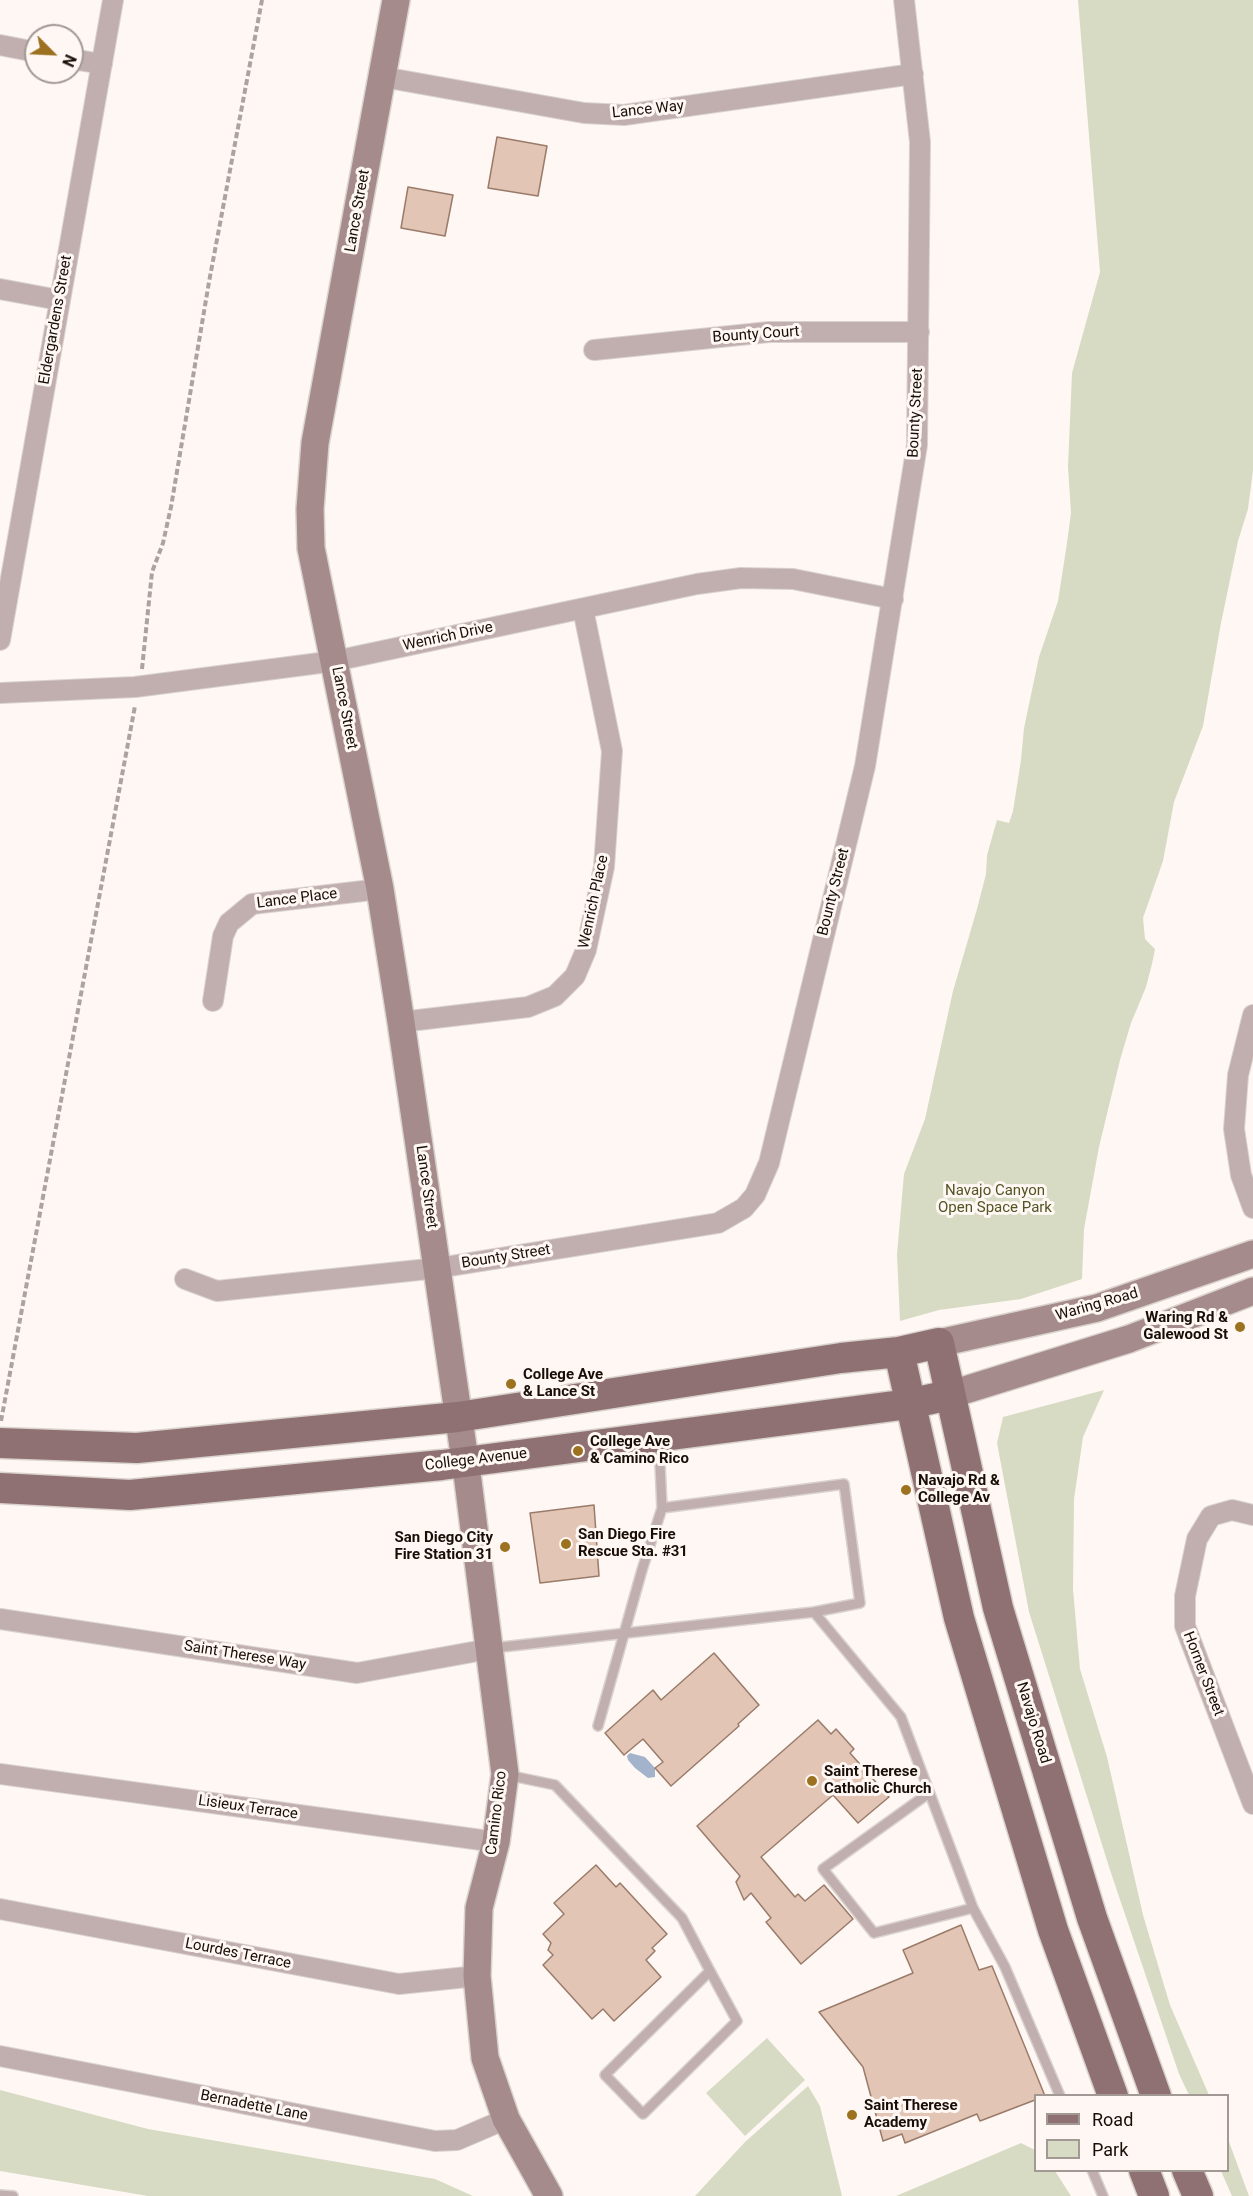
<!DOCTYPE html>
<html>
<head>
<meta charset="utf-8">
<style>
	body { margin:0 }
	#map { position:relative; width:1253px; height:2196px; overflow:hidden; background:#fef7f3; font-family:Roboto,sans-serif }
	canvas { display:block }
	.legend { position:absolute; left:1034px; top:2094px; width:195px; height:78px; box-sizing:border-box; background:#fef7f3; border:2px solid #a29995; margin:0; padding:8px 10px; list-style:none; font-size:18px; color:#180d07 }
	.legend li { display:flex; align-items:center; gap:12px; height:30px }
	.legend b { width:30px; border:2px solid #a29995 }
	.north { position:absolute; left:24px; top:24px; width:60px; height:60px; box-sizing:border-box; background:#fef7f3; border:2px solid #a29995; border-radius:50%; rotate:114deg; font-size:16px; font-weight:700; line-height:24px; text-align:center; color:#180d07 }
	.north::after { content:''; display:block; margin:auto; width:21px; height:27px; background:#9c7120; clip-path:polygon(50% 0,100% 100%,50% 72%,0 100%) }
</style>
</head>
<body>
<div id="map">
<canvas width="1253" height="2196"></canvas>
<ul class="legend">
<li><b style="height:8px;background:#907173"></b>Road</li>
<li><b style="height:16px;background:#d8dbc3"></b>Park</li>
</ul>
<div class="north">N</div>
</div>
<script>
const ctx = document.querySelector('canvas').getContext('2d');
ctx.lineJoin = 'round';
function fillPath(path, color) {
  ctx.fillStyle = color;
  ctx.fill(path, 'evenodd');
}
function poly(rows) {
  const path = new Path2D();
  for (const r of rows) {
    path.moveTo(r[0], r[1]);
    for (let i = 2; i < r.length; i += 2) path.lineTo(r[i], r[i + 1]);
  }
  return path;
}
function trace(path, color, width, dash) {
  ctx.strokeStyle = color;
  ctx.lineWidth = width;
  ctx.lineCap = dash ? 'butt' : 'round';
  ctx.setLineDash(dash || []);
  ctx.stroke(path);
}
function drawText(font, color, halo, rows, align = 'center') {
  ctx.font = font + ' Roboto,sans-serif';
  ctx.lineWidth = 6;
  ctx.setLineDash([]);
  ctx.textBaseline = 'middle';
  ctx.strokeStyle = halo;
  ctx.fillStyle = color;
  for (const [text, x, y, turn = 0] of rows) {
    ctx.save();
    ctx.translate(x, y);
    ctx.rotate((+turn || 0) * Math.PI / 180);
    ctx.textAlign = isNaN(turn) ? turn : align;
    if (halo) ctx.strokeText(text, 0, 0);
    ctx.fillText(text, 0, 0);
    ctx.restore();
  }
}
fillPath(poly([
	[1078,0,1253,0,1253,470,1248,509,1238,541,1221,623,1203,726,1174,802,1163,861,1143,918,1145,939,1155,949,1152,964,1146,987,1131,1023,1120,1060,1099,1147,1084,1229,1082,1279,1021,1299,939,1310,900,1321,897,1254,904,1174,925,1119,953,991,977,909,986,874,987,855,997,820,1009,823,1013,811,1021,760,1024,728,1039,657,1058,601,1067,543,1071,513,1068,467,1072,373,1100,272],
	[1104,1390,1083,1437,1074,1499,1073,1589,1080,1669,1107,1757,1143,1915,1170,2005,1209,2095,1189,2095,1179,2074,1110,1870,1029,1612,997,1443,1003,1417],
	[767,2038,805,2080,745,2136,706,2093],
	[808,2086,820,2106,842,2196,695,2196,745,2142],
	[0,2090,148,2129,435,2179,473,2196,148,2196,0,2171],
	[1228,2139,1249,2196,1232,2196,1221,2171,1228,2170],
	[1021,2143,1035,2150,1036,2170,1055,2171,1071,2196,896,2196]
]), '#d8dbc3');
fillPath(poly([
	[630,1753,645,1757,655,1768,655,1777,648,1778,635,1768,628,1760,627,1756]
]), '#a3b3cc');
const building = poly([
	[497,137,547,146,538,196,488,188,497,137],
	[408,187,453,195,445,236,401,228,408,187],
	[594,1505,599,1576,540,1583,530,1513,594,1505],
	[714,1653,759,1705,738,1724,739,1726,671,1786,655,1768,663,1762,643,1739,624,1755,605,1733,653,1690,661,1700,714,1653],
	[818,1720,831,1734,836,1729,854,1749,850,1753,889,1797,858,1823,833,1795,761,1857,795,1897,798,1894,805,1901,824,1885,853,1919,801,1964,766,1922,771,1918,751,1893,744,1900,736,1882,740,1876,697,1826,818,1720],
	[596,1865,616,1887,620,1883,667,1934,652,1948,655,1951,646,1960,661,1977,614,2021,603,2009,592,2019,543,1965,553,1955,548,1950,551,1943,543,1934,564,1914,554,1903,596,1865],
	[961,1925,979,1970,992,1966,1045,2096,1035,2096,1035,2100,980,2121,977,2114,905,2143,902,2134,883,2141,863,2067,819,2012,913,1973,903,1950,961,1925]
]);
fillPath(building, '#e3c5b5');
trace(building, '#9a7b6a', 1.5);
const lane = poly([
	[662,1508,844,1484,860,1603,814,1612],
	[493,1648,814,1612,901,1717,973,1908,1005,1967,1060,2096],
	[598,1726,642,1570,662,1508,659,1442],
	[507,1775,555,1785,682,1918,710,1971,737,2021,643,2114,605,2075,710,1971],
	[929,1793,823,1869,874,1933,973,1908],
	[1092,2170,1103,2196],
	[0,2195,13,2196]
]);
const street = poly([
	[0,45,36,52],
	[72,59,102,64],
	[383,77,584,113,624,115,913,74],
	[0,289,59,300],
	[594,350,769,332,919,332],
	[0,640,113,0],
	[0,693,135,687,335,661,697,584,741,578,793,579,893,599],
	[213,1001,223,936,229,923,252,904,380,889],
	[1253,1015,1238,1075,1234,1129,1241,1175,1253,1208],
	[401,1022,528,1007,555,996,575,976,586,950,604,867,612,751,583,609],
	[185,1279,217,1291,438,1268,718,1223,744,1208,755,1195,769,1163,865,766,917,445,920,142,904,0],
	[1253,1515,1232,1510,1211,1516,1197,1539,1185,1596,1185,1626,1253,1804],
	[0,1619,357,1673,489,1649],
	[0,1774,496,1842],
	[0,1909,399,1984,477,1976],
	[0,2056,435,2141,457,2140,506,2119]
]);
const secondary = poly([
	[396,0,315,443,310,509,311,548,380,889,401,1022,468,1481,505,1774,496,1842,479,1908,477,1976,485,2058,506,2119,549,2196],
	[939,1343,1097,1308,1253,1254],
	[949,1395,1129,1339,1253,1291]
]);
const primary = poly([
	[899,1352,959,1618,1053,1930,1113,2096],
	[0,1443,137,1448,458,1417,841,1358,899,1352,939,1343,998,1608,1092,1918,1156,2096],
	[0,1488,130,1495,442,1465,909,1404,949,1395],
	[1144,2170,1154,2196],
	[1187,2170,1198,2196]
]);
trace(lane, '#d9d2cd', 12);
trace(street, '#d9d2cd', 22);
trace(secondary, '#d9d2cd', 30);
trace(primary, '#d9d2cd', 33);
trace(poly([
	[142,669,152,572,163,543,171,507,209,282,262,0],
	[1,1421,135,706]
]), '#aca39f', 4, [6, 3]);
trace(lane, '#c1afb0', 9);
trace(street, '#c1afb0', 20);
trace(secondary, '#a58b8c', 27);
trace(primary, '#907173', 30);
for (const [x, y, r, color] of [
	[1240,1327,6,"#9c7120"],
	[511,1384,6,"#9c7120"],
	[578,1451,6,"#9c7120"],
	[906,1490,6,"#9c7120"],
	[566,1544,6,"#9c7120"],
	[505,1547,6,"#9c7120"],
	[812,1781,6,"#9c7120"],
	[852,2115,6,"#9c7120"]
]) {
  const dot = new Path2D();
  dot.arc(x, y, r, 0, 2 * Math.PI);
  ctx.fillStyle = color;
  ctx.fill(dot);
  trace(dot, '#fef7f3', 2);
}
drawText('15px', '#180d07', '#fef7f3', [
	["Lance Way",648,110,-6],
	["Lance Street",358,211,-80],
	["Eldergardens Street",56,320,-80],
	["Bounty Court",756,335,-4],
	["Bounty Street",916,413,-87],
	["Wenrich Drive",448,637,-12],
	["Lance Street",344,708,79],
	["Bounty Street",834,892,-76],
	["Lance Place",297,899,-7],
	["Wenrich Place",594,902,-78],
	["Lance Street",426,1187,82],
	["Bounty Street",506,1257,-9],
	["Waring Road",1097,1305,-16],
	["College Avenue",476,1460,-7],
	["Saint Therese Way",245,1656,9],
	["Horner Street",1203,1674,69],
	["Navajo Road",1033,1723,73],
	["Lisieux Terrace",248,1808,8],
	["Camino Rico",497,1813,-83],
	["Lourdes Terrace",238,1954,11],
	["Bernadette Lane",254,2106,11]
]);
drawText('15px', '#525423', '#fef7f3', [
	["Navajo Canyon",995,1191],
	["Open Space Park",995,1208]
]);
drawText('bold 15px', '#180d07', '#fef7f3', [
	["Waring Rd &",1228,1318,"right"],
	["Galewood St",1228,1335,"right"],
	["College Ave",523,1375],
	["& Lance St",523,1392],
	["College Ave",590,1442],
	["& Camino Rico",590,1459],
	["Navajo Rd &",918,1481],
	["College Av",918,1498],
	["San Diego Fire",578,1535],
	["Rescue Sta. #31",578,1552],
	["San Diego City",493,1538,"right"],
	["Fire Station 31",493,1555,"right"],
	["Saint Therese",824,1772],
	["Catholic Church",824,1789],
	["Saint Therese",864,2106],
	["Academy",864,2123]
], 'left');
</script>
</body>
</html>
